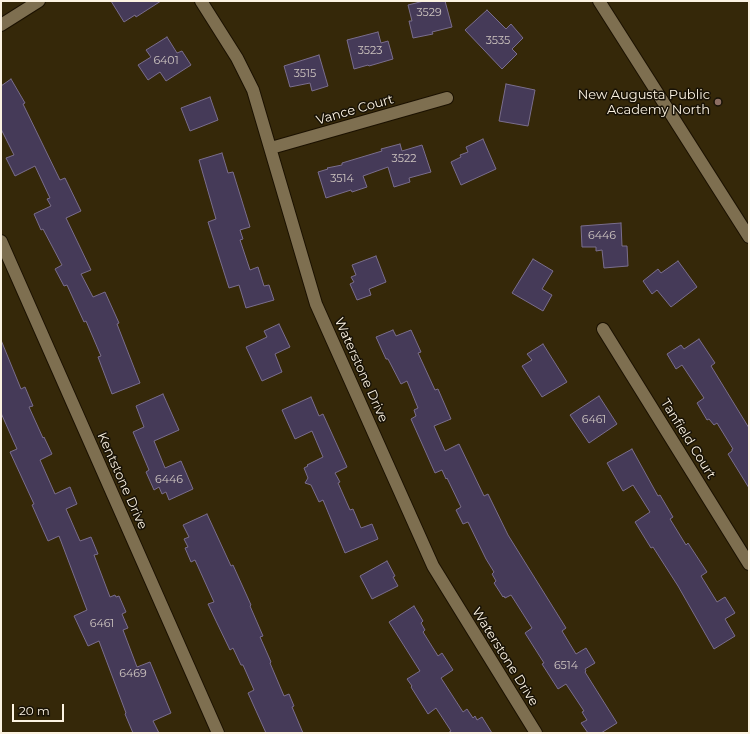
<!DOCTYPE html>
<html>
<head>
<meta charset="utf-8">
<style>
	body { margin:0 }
	#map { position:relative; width:750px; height:734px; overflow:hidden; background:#352809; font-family:Montserrat,sans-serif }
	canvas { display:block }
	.frame { position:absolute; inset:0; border:2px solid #fcf3e2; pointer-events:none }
	.scale { position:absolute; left:12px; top:704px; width:52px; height:18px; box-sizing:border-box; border:2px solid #fcf3e2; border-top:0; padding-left:5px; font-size:12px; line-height:14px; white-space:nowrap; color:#fcf3e2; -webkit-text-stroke:3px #181206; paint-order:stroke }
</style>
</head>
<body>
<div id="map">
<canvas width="750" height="734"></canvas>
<div class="frame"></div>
<div class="scale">20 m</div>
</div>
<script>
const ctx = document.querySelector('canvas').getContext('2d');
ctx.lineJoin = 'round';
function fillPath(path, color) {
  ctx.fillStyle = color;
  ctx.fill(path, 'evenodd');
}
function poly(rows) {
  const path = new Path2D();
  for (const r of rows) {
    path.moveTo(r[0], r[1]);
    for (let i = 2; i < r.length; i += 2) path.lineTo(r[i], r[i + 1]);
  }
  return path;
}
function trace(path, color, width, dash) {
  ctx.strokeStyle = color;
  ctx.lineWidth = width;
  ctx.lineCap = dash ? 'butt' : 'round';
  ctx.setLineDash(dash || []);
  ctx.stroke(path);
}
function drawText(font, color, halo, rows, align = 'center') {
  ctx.font = font + ' Montserrat,sans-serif';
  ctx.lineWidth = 3;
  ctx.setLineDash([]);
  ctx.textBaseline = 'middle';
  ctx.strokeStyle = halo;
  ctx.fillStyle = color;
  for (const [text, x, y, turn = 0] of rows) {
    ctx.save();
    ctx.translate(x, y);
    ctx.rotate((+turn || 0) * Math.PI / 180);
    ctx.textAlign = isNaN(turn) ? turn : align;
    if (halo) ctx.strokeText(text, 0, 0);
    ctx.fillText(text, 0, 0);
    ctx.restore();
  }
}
const building = poly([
	[111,1,161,1,136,17,135,15,124,22,111,1],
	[424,1,445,1,452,27,432,32,433,34,413,38,409,21,412,21,408,5,424,1],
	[487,10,506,29,511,24,523,38,512,49,517,54,502,69,465,30,487,10],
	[378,32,381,43,388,41,393,59,369,66,368,65,354,69,347,40,378,32],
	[167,37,177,53,182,51,191,65,166,81,160,72,148,80,138,65,151,57,146,50,167,37],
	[319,55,328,86,312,91,310,83,290,87,284,66,319,55],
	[11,79,25,103,23,104,60,180,65,178,81,211,66,218,91,270,81,274,93,297,105,292,119,323,117,324,140,383,112,394,98,357,101,356,86,321,84,322,67,285,64,286,55,269,62,265,43,229,41,230,34,214,51,206,47,199,50,198,35,166,15,176,6,158,14,155,1,129,1,86,11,79],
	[506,84,535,90,528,126,499,121,506,84],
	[210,97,218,120,190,131,181,108,210,97],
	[483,139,496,169,461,185,451,162,461,157,460,155,468,152,466,147,483,139],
	[400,144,402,151,422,145,431,172,409,178,410,182,394,187,388,167,363,176,367,187,352,192,351,190,326,198,318,172,328,169,327,168,342,165,342,163,382,151,381,149,400,144],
	[222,153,228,173,233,172,250,227,240,230,243,239,240,240,250,270,258,267,264,286,269,285,274,300,246,308,239,285,229,288,208,222,216,219,199,160,222,153],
	[621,223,622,246,627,246,628,266,604,268,602,250,596,251,596,247,582,247,581,226,621,223],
	[376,256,386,282,369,289,371,295,357,300,350,284,354,282,351,277,356,275,352,265,376,256],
	[533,259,553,271,542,289,552,295,543,311,512,293,533,259],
	[678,261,697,287,671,307,657,290,652,294,643,281,658,269,661,273,678,261],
	[279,324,290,347,275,354,282,372,262,381,246,347,267,337,264,331,279,324],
	[393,330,396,336,411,330,421,352,418,353,435,390,438,389,451,419,434,426,445,451,459,444,484,496,488,494,508,535,566,628,562,631,576,654,586,648,595,663,585,669,586,671,585,672,617,723,601,733,588,733,581,723,587,720,582,712,584,711,566,684,558,689,542,664,544,663,525,633,532,628,511,595,505,598,504,596,503,597,494,583,496,581,492,574,494,572,486,559,468,522,463,524,456,510,461,507,447,478,446,479,442,470,435,473,411,419,416,416,414,410,418,408,407,381,401,384,388,359,386,359,376,337,393,330],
	[699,339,715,363,711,366,749,428,749,488,728,454,732,451,732,449,733,449,717,423,714,425,709,419,707,420,697,403,704,398,682,365,676,369,667,354,681,345,684,349,699,339],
	[1,340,21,389,25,387,33,406,29,407,43,438,44,437,52,454,40,460,55,494,70,487,77,504,66,509,80,541,91,537,98,554,94,555,110,597,115,595,116,597,119,596,126,612,122,614,128,628,123,630,137,667,150,662,171,713,153,721,159,733,133,733,125,714,126,713,99,641,88,646,74,616,87,610,59,536,48,541,32,505,34,504,10,452,17,449,1,413,1,340],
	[543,344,567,382,542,397,522,366,532,360,527,354,543,344],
	[163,394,179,430,154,441,165,468,181,461,193,489,169,500,166,492,162,494,159,487,154,490,146,472,149,470,133,432,144,427,136,406,163,394],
	[599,396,617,424,589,443,570,415,599,396],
	[311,397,319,416,323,414,347,467,335,473,340,482,338,483,350,510,353,509,361,528,372,524,378,539,345,553,323,500,319,502,311,485,305,483,308,478,304,468,308,466,307,465,323,457,312,431,295,439,282,410,311,397],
	[632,449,658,496,660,495,673,517,670,519,686,545,688,543,707,572,701,576,717,602,725,597,735,613,725,619,735,636,714,649,678,586,653,547,651,548,635,522,650,512,633,485,623,491,607,463,632,449],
	[207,514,231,566,233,565,251,605,250,606,263,636,260,637,271,662,270,663,284,696,289,694,294,706,292,707,303,733,266,733,248,693,254,690,243,665,241,665,233,648,230,650,216,621,208,604,214,602,195,560,191,562,185,548,188,547,184,539,189,537,183,525,207,514],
	[387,561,395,576,393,577,398,586,372,599,360,576,387,561],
	[414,606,423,621,421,623,425,630,423,632,438,656,442,653,453,670,441,678,463,712,467,709,473,718,475,716,477,720,482,717,492,733,448,733,451,731,436,708,428,714,411,687,412,686,407,679,420,671,389,622,414,606]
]);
fillPath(building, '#453a58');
trace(building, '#7a6e8d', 1);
const street = poly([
	[201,1,237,58,253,90,316,304,433,566,536,733],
	[1,25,39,1],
	[271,148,447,98],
	[1,241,218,733],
	[603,329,749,564]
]);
const secondary = poly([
	[599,1,749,237]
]);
trace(street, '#1b1100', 14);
trace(secondary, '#1b1100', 14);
trace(street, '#7e6f50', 12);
trace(secondary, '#7e6f50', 12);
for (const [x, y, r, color] of [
	[718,102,4,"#8d6e63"]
]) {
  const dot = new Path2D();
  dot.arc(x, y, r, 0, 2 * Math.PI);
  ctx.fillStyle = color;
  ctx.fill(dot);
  trace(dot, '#181206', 1.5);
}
drawText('11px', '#cec5c0', null, [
	["3529",429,13],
	["3535",498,41],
	["3523",370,51],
	["6401",166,61],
	["3515",305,74],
	["3522",404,159],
	["3514",342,179],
	["6446",602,236],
	["6461",594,420],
	["6446",169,480],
	["6461",102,624],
	["6514",566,666],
	["6469",133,674]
]);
drawText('13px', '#fcf3e2', '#181206', [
	["New Augusta Public",710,95],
	["Academy North",710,110]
], 'right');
drawText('13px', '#fcf3e2', '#181206', [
	["Vance Court",355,110,-16],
	["Waterstone Drive",361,370,66],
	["Tanfield Court",688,439,58],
	["Kentstone Drive",122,481,66],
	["Waterstone Drive",505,657,58]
]);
</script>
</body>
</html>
